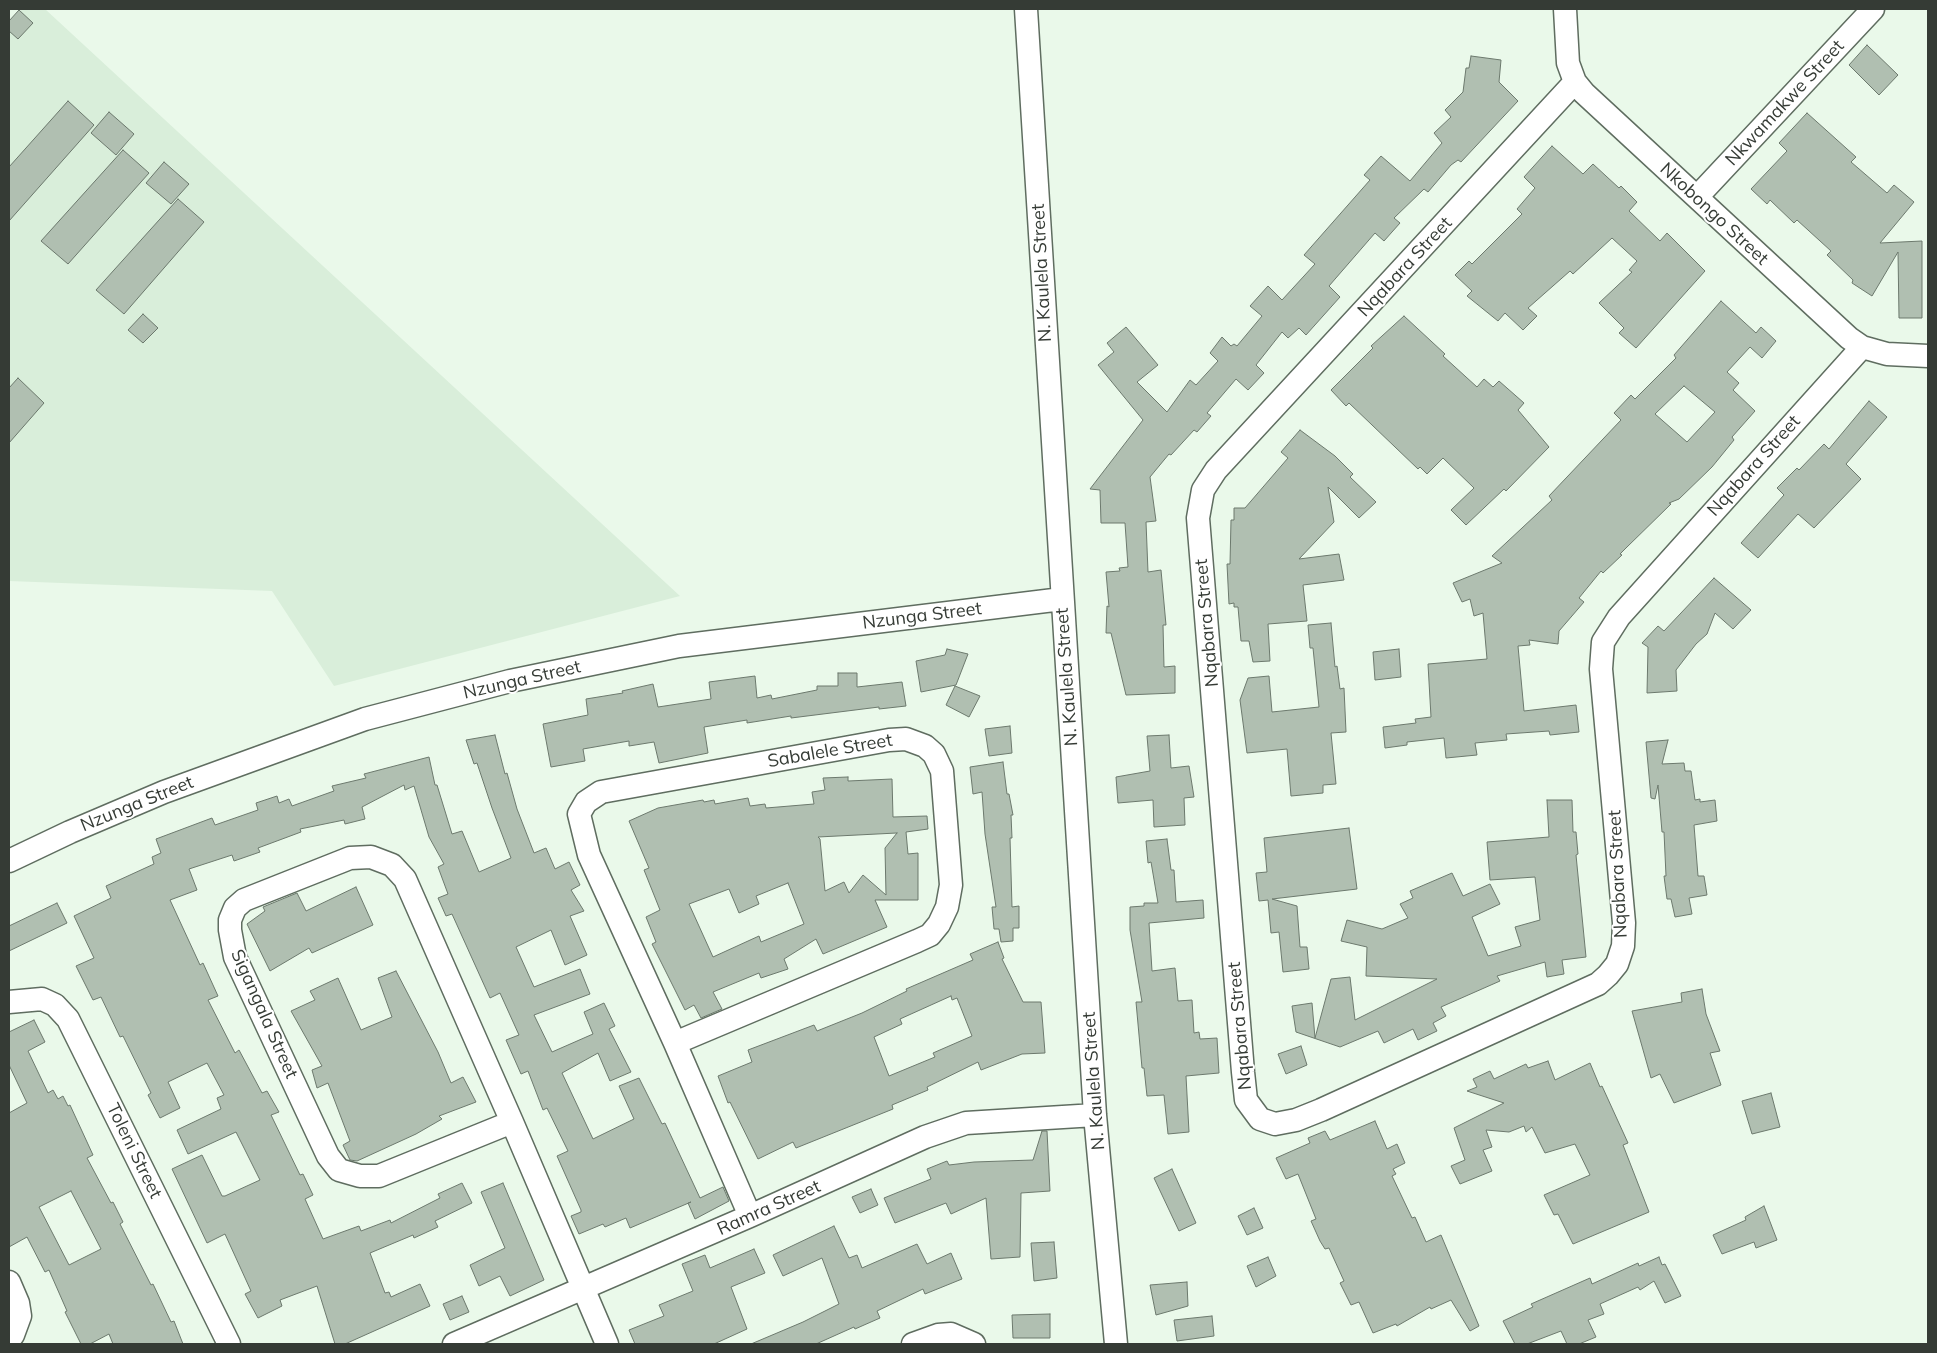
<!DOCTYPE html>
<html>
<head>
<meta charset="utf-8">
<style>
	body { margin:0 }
	#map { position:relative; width:1937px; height:1353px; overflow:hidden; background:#eaf9ea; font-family:Mulish,sans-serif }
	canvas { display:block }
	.frame { position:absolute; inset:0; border:10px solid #353b35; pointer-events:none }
</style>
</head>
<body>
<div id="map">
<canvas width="1937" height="1353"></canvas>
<div class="frame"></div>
</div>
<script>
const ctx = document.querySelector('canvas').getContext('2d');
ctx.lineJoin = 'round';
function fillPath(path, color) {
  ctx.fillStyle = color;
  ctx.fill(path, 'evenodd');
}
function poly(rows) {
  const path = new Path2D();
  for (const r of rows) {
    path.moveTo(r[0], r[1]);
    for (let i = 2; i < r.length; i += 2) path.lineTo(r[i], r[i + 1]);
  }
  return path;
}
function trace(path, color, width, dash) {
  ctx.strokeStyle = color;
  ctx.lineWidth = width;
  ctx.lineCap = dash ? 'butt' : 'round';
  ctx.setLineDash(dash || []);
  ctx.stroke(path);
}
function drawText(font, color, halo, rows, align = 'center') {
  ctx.font = font + ' Mulish,sans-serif';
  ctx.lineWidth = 4;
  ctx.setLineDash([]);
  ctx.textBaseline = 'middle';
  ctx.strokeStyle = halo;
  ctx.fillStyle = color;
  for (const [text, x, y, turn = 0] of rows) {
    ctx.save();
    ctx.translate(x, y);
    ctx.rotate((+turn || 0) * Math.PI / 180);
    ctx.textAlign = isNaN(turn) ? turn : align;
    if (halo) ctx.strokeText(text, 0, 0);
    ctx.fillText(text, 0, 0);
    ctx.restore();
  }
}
fillPath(poly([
	[22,9,45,9,680,596,334,686,272,591,9,581,9,24]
]), '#d9eeda');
const building = poly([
	[19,10,33,23,18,39,9,31,9,21,19,10],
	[1867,45,1898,75,1879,95,1849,65,1867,45],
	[1471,56,1501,60,1499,82,1518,101,1461,162,1458,160,1451,165,1428,192,1424,189,1394,218,1400,223,1384,241,1375,233,1329,286,1340,297,1306,335,1299,328,1288,338,1282,332,1256,365,1264,373,1248,390,1236,379,1207,413,1211,416,1197,432,1194,430,1171,455,1169,454,1150,477,1156,521,1146,522,1148,572,1161,570,1166,625,1163,625,1164,667,1175,666,1175,693,1126,695,1111,633,1106,633,1107,606,1109,607,1106,572,1120,571,1119,568,1128,567,1125,523,1101,523,1100,490,1090,489,1143,420,1098,365,1114,352,1107,343,1126,327,1158,365,1137,382,1167,412,1190,380,1196,385,1218,361,1210,353,1222,337,1231,346,1234,344,1237,346,1262,316,1250,306,1268,286,1282,300,1315,264,1304,255,1370,180,1364,175,1381,156,1410,181,1442,143,1434,133,1451,117,1445,110,1463,92,1466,68,1469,68,1471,56],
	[68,101,94,125,9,221,9,167,68,101],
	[109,112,134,134,116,155,91,133,109,112],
	[1807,113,1856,157,1851,162,1887,193,1894,185,1914,202,1880,243,1922,241,1922,318,1899,318,1898,252,1872,296,1852,283,1853,280,1827,255,1831,251,1797,220,1794,223,1770,200,1767,204,1751,189,1787,151,1779,143,1807,113],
	[1552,146,1583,174,1593,164,1619,188,1621,186,1637,202,1629,211,1660,241,1667,233,1705,271,1636,348,1619,333,1624,328,1599,303,1632,272,1629,270,1637,261,1612,238,1573,274,1570,271,1528,308,1537,316,1523,330,1505,313,1498,321,1467,296,1472,291,1455,275,1469,261,1472,264,1522,214,1517,209,1535,188,1524,177,1552,146],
	[123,150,149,173,68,264,41,241,123,150],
	[164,162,189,184,171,204,146,183,164,162],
	[178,199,204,222,124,314,96,290,178,199],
	[1721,301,1756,333,1761,327,1776,341,1762,358,1750,347,1727,372,1739,383,1733,390,1755,411,1732,437,1734,440,1712,467,1679,499,1669,503,1671,504,1626,548,1620,554,1622,555,1603,573,1601,571,1579,598,1584,602,1559,631,1558,644,1529,640,1530,645,1518,646,1524,711,1576,705,1579,732,1550,735,1549,731,1506,734,1507,740,1475,743,1477,755,1446,758,1444,738,1407,742,1407,745,1385,748,1383,727,1416,723,1415,719,1431,717,1428,664,1487,659,1483,613,1474,616,1470,599,1462,602,1453,583,1502,563,1492,556,1552,500,1549,496,1621,420,1614,413,1631,395,1635,399,1676,358,1674,355,1721,301],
	[1684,386,1715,412,1687,442,1655,414,1684,386],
	[143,314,158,328,143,343,128,330,143,314],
	[1404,316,1445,354,1443,356,1477,387,1484,379,1493,387,1499,381,1524,403,1518,410,1549,447,1506,491,1504,489,1466,525,1451,510,1474,488,1443,458,1427,474,1420,467,1418,469,1349,403,1346,406,1331,390,1373,348,1371,346,1404,316],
	[18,378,44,403,9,443,9,388,18,378],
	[1869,401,1887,417,1846,464,1861,479,1814,528,1798,514,1758,558,1741,543,1784,495,1777,488,1797,468,1799,470,1824,444,1829,449,1869,401],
	[1300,430,1335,456,1353,474,1350,477,1376,502,1359,518,1328,487,1334,522,1299,559,1339,554,1344,580,1303,585,1307,621,1268,624,1270,661,1253,662,1249,641,1241,641,1238,607,1234,607,1234,603,1229,604,1227,564,1230,564,1231,520,1234,520,1234,508,1245,508,1288,458,1281,452,1300,430],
	[1714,578,1751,610,1733,629,1715,613,1707,634,1696,644,1676,670,1677,691,1647,693,1648,647,1642,643,1658,626,1664,631,1714,578],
	[1331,623,1335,667,1337,666,1340,689,1344,688,1346,732,1331,733,1336,784,1323,785,1323,793,1291,796,1287,749,1247,753,1240,700,1248,678,1269,676,1272,712,1319,707,1313,648,1310,648,1308,625,1331,623],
	[947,649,968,654,956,685,921,692,916,661,945,655,947,649],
	[1399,649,1401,677,1375,680,1373,652,1399,649],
	[838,673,857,673,857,687,902,682,906,706,879,709,879,707,791,718,791,716,747,723,747,720,704,727,708,753,659,763,654,742,629,746,629,741,583,749,585,761,551,767,543,724,588,715,586,699,623,693,622,691,653,684,658,707,711,699,709,682,755,676,757,698,771,695,772,699,817,690,817,686,838,686,838,673],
	[955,686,980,696,969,717,946,705,955,686],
	[1010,726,1012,753,989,756,985,729,1010,726],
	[495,735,505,774,507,773,517,809,534,853,546,848,555,869,569,862,580,885,571,890,584,911,570,916,587,955,565,965,551,930,516,947,534,987,580,969,590,994,534,1015,552,1052,593,1034,584,1012,604,1003,615,1026,609,1029,631,1072,610,1081,598,1053,562,1073,593,1139,634,1119,619,1086,639,1078,662,1124,665,1123,700,1198,723,1187,729,1201,695,1219,688,1203,691,1202,630,1228,626,1218,605,1227,603,1224,579,1234,571,1216,581,1212,581,1210,557,1156,568,1151,547,1108,543,1110,528,1071,521,1074,506,1040,519,1035,500,993,490,998,452,914,446,916,438,898,448,894,438,867,444,864,429,837,414,786,405,790,404,785,362,807,365,819,345,824,344,820,300,829,301,832,258,848,260,852,234,861,232,855,189,869,197,890,170,900,200,965,203,963,218,996,208,1000,235,1053,239,1050,262,1093,267,1091,279,1112,271,1115,300,1175,303,1174,313,1195,305,1199,323,1239,359,1226,361,1231,390,1220,391,1223,440,1198,438,1194,462,1183,472,1203,435,1221,438,1227,414,1238,413,1235,370,1253,385,1293,389,1292,391,1297,420,1284,430,1306,345,1344,335,1344,317,1286,280,1300,282,1306,258,1318,245,1294,251,1291,225,1234,207,1243,172,1169,202,1155,222,1196,225,1196,260,1180,236,1132,188,1154,177,1130,221,1109,217,1098,224,1095,207,1063,168,1082,180,1108,160,1118,148,1095,151,1093,123,1036,120,1037,101,997,93,1000,76,966,94,958,74,916,111,898,106,886,154,864,152,857,161,853,156,839,212,818,215,825,258,810,256,803,277,796,279,803,289,799,292,806,334,791,332,786,366,778,364,774,429,757,435,785,437,785,452,834,462,831,479,872,511,858,492,808,477,763,474,764,466,740,495,735],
	[1169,735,1171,768,1189,766,1194,797,1184,798,1185,825,1154,827,1153,800,1118,803,1116,777,1150,771,1147,736,1169,735],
	[1668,740,1662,764,1684,763,1685,771,1691,771,1695,800,1700,799,1700,802,1715,800,1717,821,1694,825,1698,876,1704,876,1707,895,1689,898,1692,914,1675,917,1671,899,1667,899,1664,876,1666,876,1664,832,1662,832,1658,785,1655,799,1651,798,1646,742,1668,740],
	[1003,762,1007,794,1009,794,1013,815,1011,815,1012,838,1010,838,1012,907,1019,906,1019,928,1013,928,1013,941,1001,942,999,929,994,929,992,907,996,907,985,834,982,792,973,794,970,767,1003,762],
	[848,777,848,781,892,779,893,817,927,816,928,829,906,832,908,854,918,853,918,900,875,900,887,927,823,954,816,939,784,959,788,969,761,978,759,973,713,992,722,1009,701,1018,694,1005,685,1010,652,944,656,942,646,917,660,910,644,870,649,868,629,821,658,808,703,800,704,802,714,800,715,804,748,798,750,806,765,804,766,808,814,804,812,792,825,790,823,778,848,777],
	[897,833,885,848,886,895,863,875,849,893,844,882,825,891,820,839,818,837,897,833],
	[788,883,804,924,761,942,759,936,713,957,689,904,729,889,739,913,759,904,756,896,788,883],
	[1547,800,1572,800,1573,832,1576,832,1578,854,1576,855,1586,957,1562,960,1564,974,1547,977,1545,962,1497,976,1500,981,1441,1007,1446,1016,1433,1023,1437,1031,1418,1040,1413,1029,1384,1043,1378,1031,1340,1047,1296,1032,1292,1006,1312,1003,1315,1038,1331,979,1350,977,1355,1020,1437,979,1366,976,1367,947,1341,941,1347,920,1382,929,1408,918,1400,904,1413,898,1410,891,1452,873,1463,896,1490,884,1500,904,1472,917,1488,956,1521,946,1515,927,1540,920,1535,877,1490,880,1487,842,1549,837,1547,800],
	[1349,828,1357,889,1272,899,1297,906,1300,947,1307,947,1309,969,1283,972,1279,932,1271,933,1268,900,1259,901,1256,873,1267,872,1264,838,1349,828],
	[1167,839,1171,870,1174,870,1176,902,1203,900,1204,918,1149,923,1152,971,1175,968,1178,1001,1192,1000,1194,1033,1199,1032,1200,1039,1217,1038,1219,1073,1186,1076,1189,1132,1168,1134,1164,1095,1147,1096,1144,1068,1142,1068,1136,1002,1142,1002,1130,930,1130,907,1144,906,1144,903,1158,903,1151,862,1148,863,1146,841,1167,839],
	[356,887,373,925,312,953,309,948,270,971,247,924,265,911,263,907,297,893,306,911,356,887],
	[57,903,67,923,9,951,9,926,57,903],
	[998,942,1004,958,1002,959,1023,1002,1041,1002,1045,1053,1022,1054,981,1070,978,1062,927,1087,928,1090,892,1105,893,1109,796,1148,793,1142,758,1159,730,1102,728,1103,718,1076,752,1062,748,1050,814,1025,817,1031,862,1013,907,991,906,989,973,960,970,954,998,942],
	[951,996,952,1000,957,998,972,1036,933,1053,935,1057,889,1076,874,1037,902,1024,900,1019,951,996],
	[396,971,438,1052,451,1083,463,1077,476,1102,439,1116,442,1119,416,1134,357,1161,350,1160,343,1145,350,1141,328,1083,317,1088,312,1070,322,1066,291,1011,315,1000,310,991,338,978,361,1030,392,1017,378,978,396,971],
	[1702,989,1706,1014,1720,1051,1710,1053,1721,1085,1674,1103,1660,1074,1651,1078,1632,1011,1682,1002,1681,993,1702,989],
	[34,1020,45,1042,28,1051,48,1093,53,1090,58,1099,63,1096,68,1106,70,1105,93,1155,87,1158,111,1203,113,1202,123,1222,120,1224,151,1285,153,1284,171,1322,174,1321,183,1344,113,1344,109,1334,90,1344,81,1344,65,1312,67,1311,49,1270,45,1272,27,1237,9,1247,9,1113,27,1103,9,1065,9,1032,34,1020],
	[71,1191,101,1249,69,1265,39,1207,71,1191],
	[1301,1046,1307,1065,1286,1074,1278,1054,1301,1046],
	[1548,1061,1555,1080,1590,1063,1600,1087,1602,1086,1628,1143,1623,1145,1649,1212,1573,1244,1558,1214,1554,1215,1544,1195,1590,1175,1575,1144,1545,1153,1532,1127,1526,1132,1524,1126,1509,1132,1486,1130,1492,1147,1483,1150,1492,1171,1460,1184,1451,1166,1465,1160,1454,1128,1504,1103,1467,1091,1477,1087,1473,1079,1490,1071,1494,1079,1526,1064,1528,1068,1548,1061],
	[1771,1093,1780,1127,1752,1134,1742,1101,1771,1093],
	[1375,1121,1387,1149,1397,1144,1405,1163,1393,1169,1396,1174,1392,1176,1412,1218,1415,1217,1426,1242,1441,1235,1479,1326,1470,1331,1451,1300,1431,1309,1430,1307,1397,1326,1396,1324,1373,1333,1359,1302,1351,1305,1340,1283,1344,1281,1329,1248,1325,1249,1320,1241,1311,1221,1316,1219,1298,1174,1286,1179,1276,1158,1310,1143,1308,1138,1325,1131,1330,1140,1375,1121],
	[1042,1131,1047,1131,1050,1191,1021,1193,1020,1257,991,1259,986,1198,951,1214,946,1203,895,1223,884,1198,931,1179,927,1169,947,1161,949,1165,974,1162,1033,1160,1042,1131],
	[1172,1169,1196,1223,1179,1231,1154,1178,1172,1169],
	[503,1183,544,1280,510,1296,500,1276,479,1286,470,1265,505,1248,481,1192,503,1183],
	[871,1189,878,1205,860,1213,852,1197,871,1189],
	[1764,1206,1777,1240,1756,1248,1754,1242,1722,1254,1713,1235,1746,1220,1745,1217,1764,1206],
	[1254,1208,1263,1228,1247,1235,1238,1216,1254,1208],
	[834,1226,849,1258,857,1255,862,1268,917,1244,927,1264,951,1253,962,1279,925,1294,923,1289,877,1311,880,1318,855,1329,854,1327,816,1344,751,1344,803,1322,839,1304,822,1258,783,1276,773,1255,834,1226],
	[1054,1242,1057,1278,1034,1281,1031,1243,1054,1242],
	[754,1249,765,1273,731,1287,747,1329,714,1344,635,1344,629,1330,664,1316,659,1305,693,1291,682,1264,705,1255,710,1268,754,1249],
	[1268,1257,1276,1276,1256,1287,1247,1266,1268,1257],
	[1659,1257,1662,1265,1665,1264,1681,1296,1665,1303,1654,1281,1640,1290,1638,1287,1600,1304,1604,1314,1588,1320,1596,1337,1579,1344,1567,1344,1561,1331,1527,1344,1515,1344,1503,1321,1533,1307,1531,1304,1590,1278,1592,1284,1638,1263,1639,1266,1659,1257],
	[1187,1282,1188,1306,1156,1315,1150,1285,1187,1282],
	[462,1296,469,1312,450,1320,443,1304,462,1296],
	[1050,1314,1050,1338,1013,1338,1012,1315,1050,1314],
	[1212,1316,1214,1336,1177,1341,1174,1320,1212,1316]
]);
fillPath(building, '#b0bfb1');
trace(building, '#6c796d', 1);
const minor = poly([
	[1026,9,1095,1115,1116,1344],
	[1565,9,1568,63,1575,82,1584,93,1849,338,1862,347,1887,354,1928,356],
	[1575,82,1216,470,1203,490,1198,518,1243,1072,1246,1100,1260,1119,1275,1124,1296,1120,1321,1110,1598,984,1608,975,1617,964,1623,946,1624,923,1601,669,1603,642,1619,617,1862,347],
	[1697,197,1873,9],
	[9,861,70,832,164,792,365,719,510,681,679,646,1062,599],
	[9,1002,42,999,55,1005,68,1019,229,1344],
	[675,1043,917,941,930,935,939,924,947,907,951,885,942,771,934,754,925,746,906,739,889,740,601,792,586,802,579,814,589,855,675,1043,750,1216],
	[512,1122,379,1176,360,1176,339,1170,328,1156,235,957,230,930,230,920,235,908,244,900,350,858,371,857,392,865,405,879,512,1122,607,1344],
	[9,1282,18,1303,20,1316,13,1335,9,1340],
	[454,1344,750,1216,925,1137,966,1123,1095,1115],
	[913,1344,938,1335,951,1334,974,1344]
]);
trace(minor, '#5f6d60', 25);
trace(minor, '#fff', 22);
drawText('18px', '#353b35', '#fff', [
	["Nkwamakwe Street",1785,103,-47],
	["Nkobongo Street",1714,214,43],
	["Nqabara Street",1405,267,-47],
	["N. Kaulela Street",1042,273,-93],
	["Nqabara Street",1754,466,-48],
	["Nzunga Street",922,616,-7],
	["Nqabara Street",1207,623,-95],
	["N. Kaulela Street",1067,677,-94],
	["Nzunga Street",522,680,-13],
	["Sabalele Street",830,751,-10],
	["Nzunga Street",137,804,-22],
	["Nqabara Street",1618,874,-93],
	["Sigangala Street",264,1014,66],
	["Nqabara Street",1240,1026,-95],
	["N. Kaulela Street",1094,1081,-94],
	["Toleni Street",134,1151,64],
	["Ramra Street",769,1208,-24]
]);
</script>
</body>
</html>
